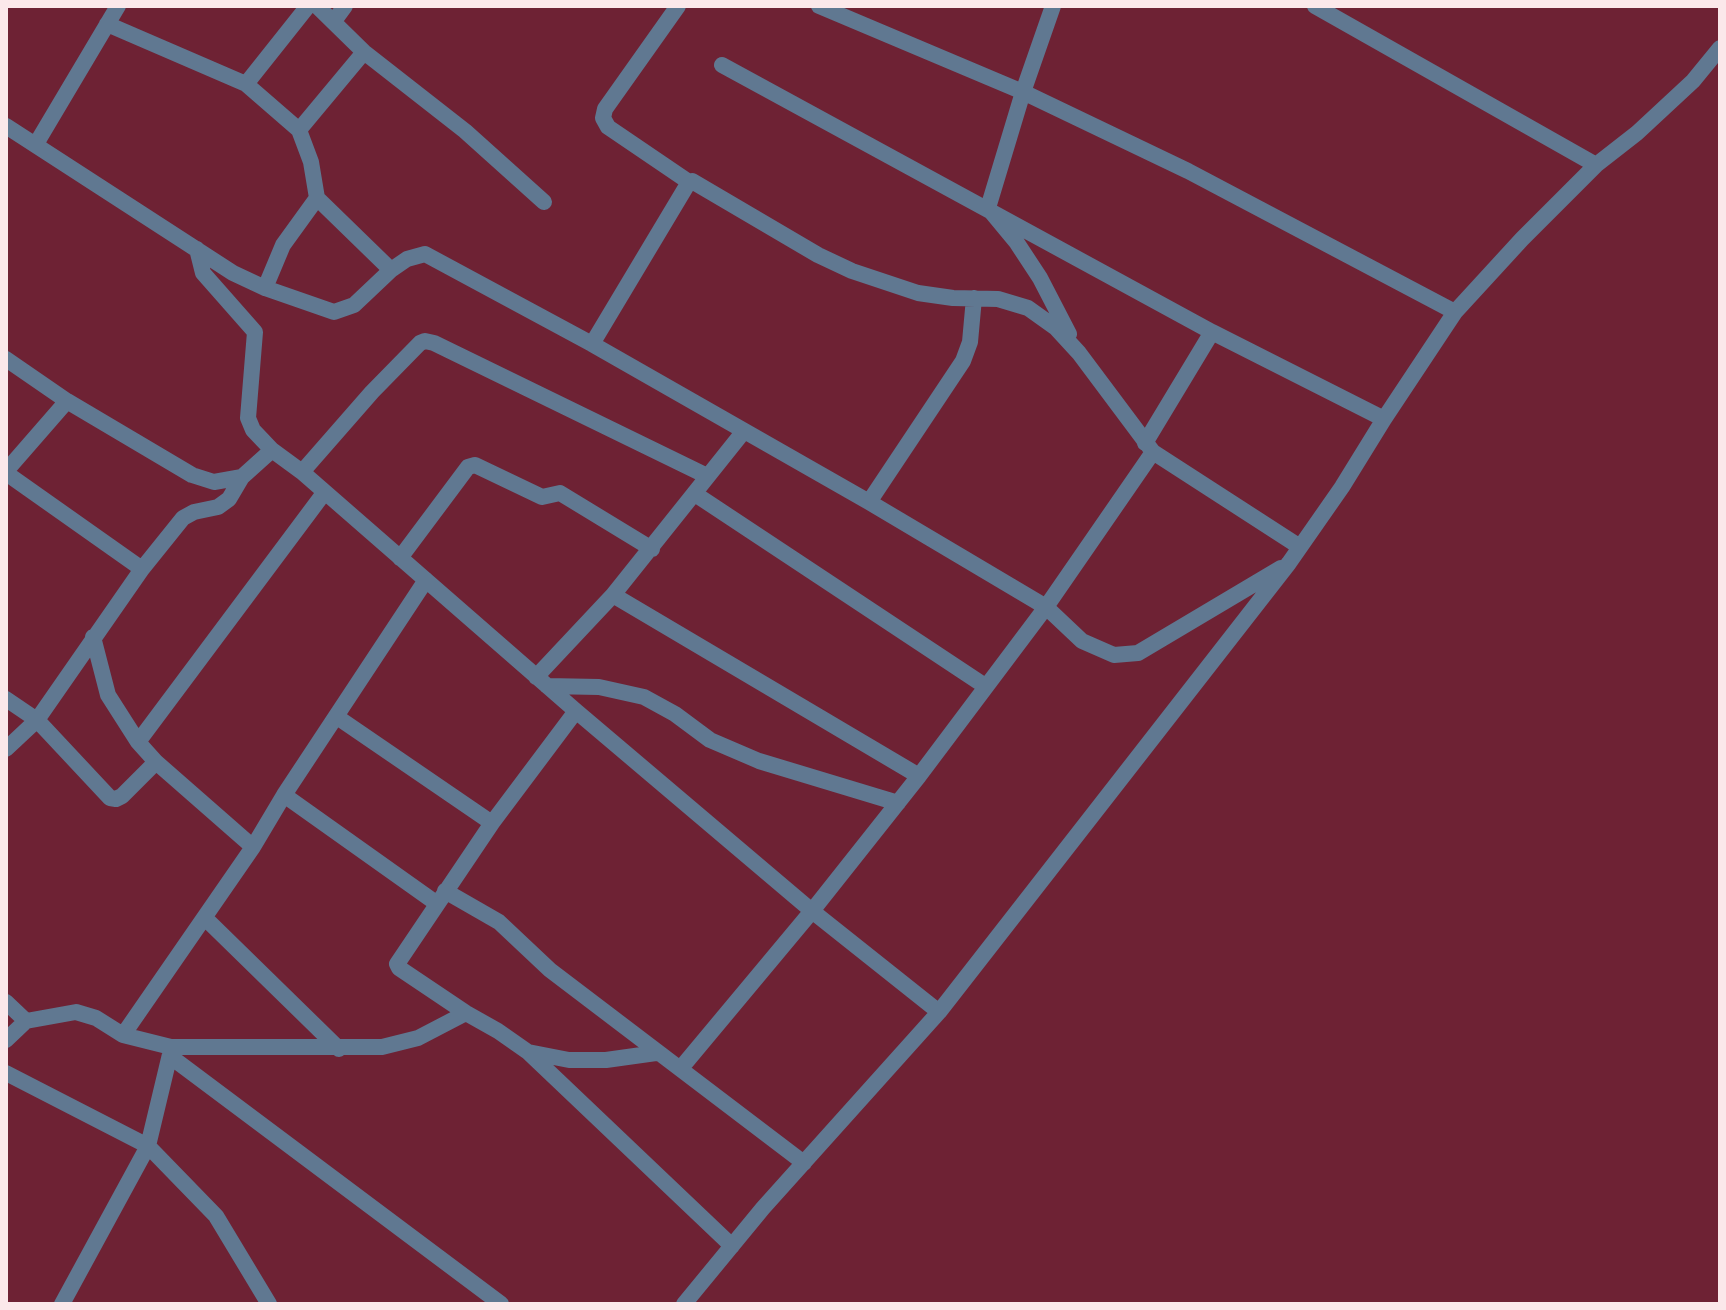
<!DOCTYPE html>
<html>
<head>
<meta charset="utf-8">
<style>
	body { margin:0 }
	#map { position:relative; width:1726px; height:1310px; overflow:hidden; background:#6e2234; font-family:Overpass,sans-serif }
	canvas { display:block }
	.frame { position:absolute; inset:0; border:8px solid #fbe8ea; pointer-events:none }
</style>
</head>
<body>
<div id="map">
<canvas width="1726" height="1310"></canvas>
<div class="frame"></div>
</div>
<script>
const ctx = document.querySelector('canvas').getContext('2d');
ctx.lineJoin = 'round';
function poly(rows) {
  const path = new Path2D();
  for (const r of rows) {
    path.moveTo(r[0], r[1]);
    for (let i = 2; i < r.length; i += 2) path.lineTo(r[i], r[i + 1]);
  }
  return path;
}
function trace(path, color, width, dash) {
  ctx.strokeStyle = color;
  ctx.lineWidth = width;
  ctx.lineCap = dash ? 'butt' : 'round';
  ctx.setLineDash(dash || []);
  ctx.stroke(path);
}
trace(poly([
	[317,6,364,52,465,131,544,202],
	[678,6,605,109,603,118,608,127,689,182,692,181,818,255,852,271,918,293,953,298,998,299,1028,308,1056,328,1079,353,1153,452,1300,547],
	[819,6,1023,92,1188,171,1455,312],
	[1053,6,1023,92,988,208,1017,243,1040,278,1069,334],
	[1315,6,1596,165],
	[334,21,345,6],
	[107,24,246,84,299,130,311,162,317,198,391,270],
	[722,65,1212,332,1384,419],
	[246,84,308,6],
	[6,126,233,273,265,288,334,312,354,305,391,270,407,259,425,254,592,344,869,502,1046,607,1082,641,1114,655,1138,653,1281,568],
	[299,130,364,52],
	[36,144,118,6],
	[197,249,203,273,255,332,248,418,253,430,272,450,302,472,576,711,812,911,939,1012],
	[265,288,283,245,317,198],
	[592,344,689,182],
	[6,359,67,401,192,475,214,482,242,477,272,450],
	[1145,443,1212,332],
	[6,471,67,401],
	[302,472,372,392,420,343,425,341,434,343,707,476],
	[6,473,142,569],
	[695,494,985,686],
	[869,502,963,361,970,342,974,298],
	[400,558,468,467,475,465,542,497,560,493,652,549],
	[613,595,919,776],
	[93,637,108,695,138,742,156,762,253,847],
	[536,677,613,595,744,431],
	[547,686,599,687,644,697,675,714,710,740,759,761,898,803],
	[6,699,37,720,110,798,116,799,122,796,156,762],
	[576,711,492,823,397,964,399,968,466,1013,498,1031,528,1052,732,1246],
	[337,717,492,823],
	[138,742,324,493],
	[6,749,37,720,142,569,183,518,194,512,218,507,229,499,242,477],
	[284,795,436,903],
	[445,891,499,922,550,970,804,1163],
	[205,918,339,1049],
	[6,1002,26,1021],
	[123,1035,253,847,284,795,426,580],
	[6,1040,26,1021,76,1012,96,1018,123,1035,171,1047,382,1047,418,1038,466,1013],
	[528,1052,569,1060,606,1060,656,1053],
	[171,1057,501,1304],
	[681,1068,812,911,919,776,1046,607,1153,452],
	[6,1073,148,1146,216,1216,269,1304],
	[62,1304,148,1146,171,1050],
	[684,1304,763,1208,939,1012,1289,563,1342,487,1384,419,1455,312,1522,239,1596,165,1637,133,1693,81,1720,48]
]), '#607891', 16);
</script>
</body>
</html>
